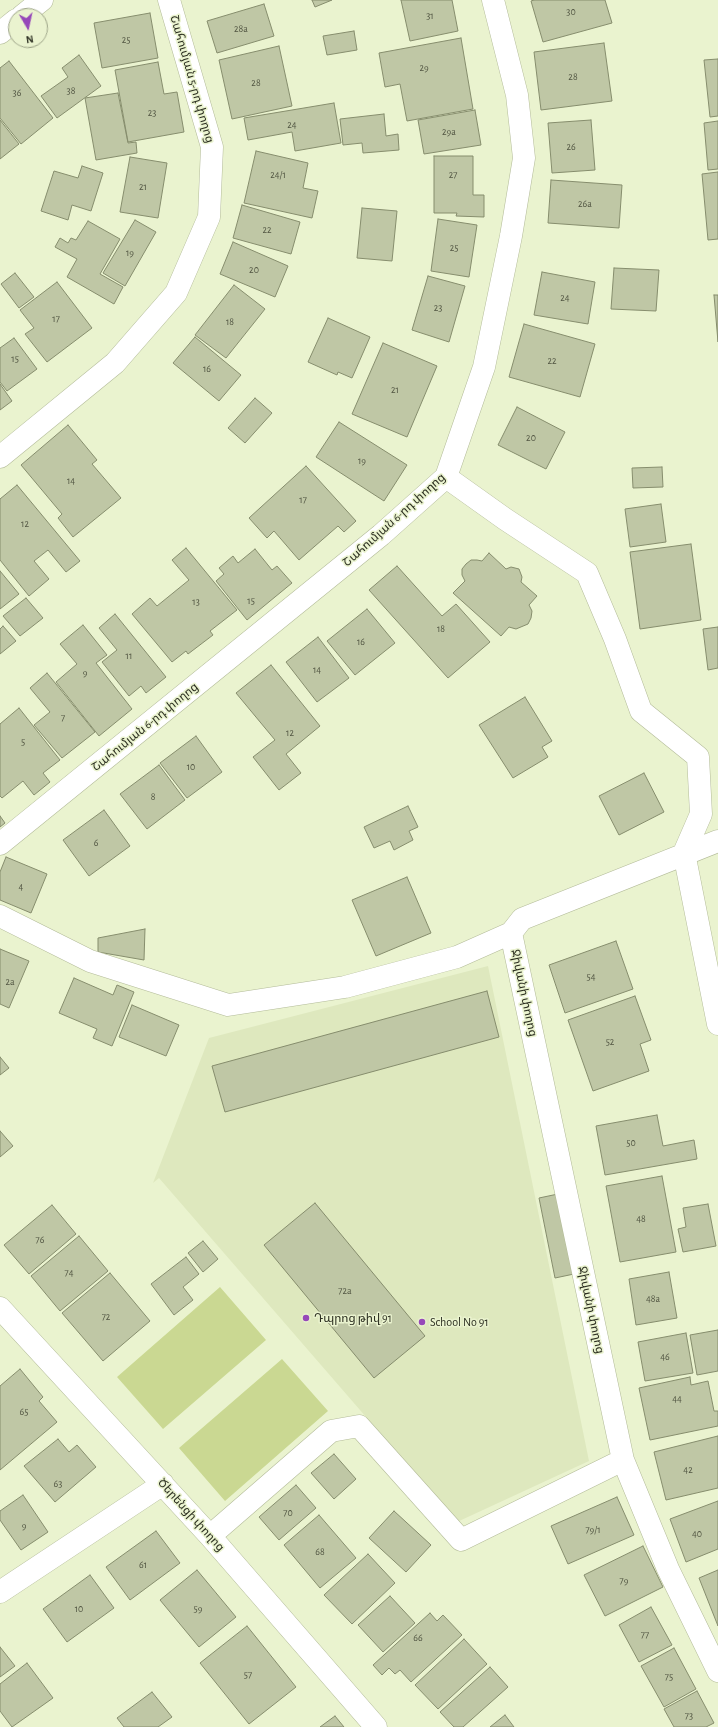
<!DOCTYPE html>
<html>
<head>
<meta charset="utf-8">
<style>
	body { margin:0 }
	#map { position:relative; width:718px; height:1727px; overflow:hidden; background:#eaf3cf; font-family:"Alegreya Sans",sans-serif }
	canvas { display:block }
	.north { position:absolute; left:8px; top:8px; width:40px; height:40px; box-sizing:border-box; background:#eaf3cf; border:1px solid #9ea589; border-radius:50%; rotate:171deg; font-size:11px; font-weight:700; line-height:16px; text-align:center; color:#2c2f21 }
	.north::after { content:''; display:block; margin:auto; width:14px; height:18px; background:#9648b9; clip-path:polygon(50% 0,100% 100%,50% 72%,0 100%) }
</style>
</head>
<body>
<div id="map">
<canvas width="718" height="1727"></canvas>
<div class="north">N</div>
</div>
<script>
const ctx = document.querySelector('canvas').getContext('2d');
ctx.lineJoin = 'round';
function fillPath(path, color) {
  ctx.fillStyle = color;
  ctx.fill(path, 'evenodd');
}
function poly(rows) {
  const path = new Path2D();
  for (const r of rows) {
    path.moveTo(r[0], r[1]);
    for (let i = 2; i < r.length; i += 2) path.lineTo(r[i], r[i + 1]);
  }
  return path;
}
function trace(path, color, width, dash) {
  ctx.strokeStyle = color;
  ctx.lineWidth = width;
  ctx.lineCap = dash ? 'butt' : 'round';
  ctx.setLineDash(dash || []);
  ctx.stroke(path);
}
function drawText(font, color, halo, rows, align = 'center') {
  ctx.font = font + ' "Alegreya Sans","Noto Sans Armenian",sans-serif';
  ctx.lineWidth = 3;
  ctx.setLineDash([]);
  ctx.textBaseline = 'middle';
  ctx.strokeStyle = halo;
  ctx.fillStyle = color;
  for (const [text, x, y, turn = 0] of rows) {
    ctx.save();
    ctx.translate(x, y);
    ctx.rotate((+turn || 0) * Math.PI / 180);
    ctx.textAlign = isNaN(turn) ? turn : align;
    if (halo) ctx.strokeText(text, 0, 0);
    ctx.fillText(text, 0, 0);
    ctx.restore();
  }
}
fillPath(poly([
	[488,966,589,1461,457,1522,159,1178,153,1183,209,1038]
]), '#dee8be');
fillPath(poly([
	[220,1287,266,1340,163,1429,117,1377],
	[282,1359,328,1411,225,1501,179,1448]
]), '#cad892');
const building = poly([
	[312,0,332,0,315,7,312,0],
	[401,0,452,0,458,31,410,41,401,0],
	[534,0,605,0,612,23,543,42,531,1,534,0],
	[264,4,274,36,217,53,207,21,264,4],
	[150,13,158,58,102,68,94,23,150,13],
	[354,31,357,50,327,55,323,36,354,31],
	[461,38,473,109,407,121,400,84,385,87,379,53,461,38],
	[604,43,612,101,541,110,534,52,604,43],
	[279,46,292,106,232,119,219,60,279,46],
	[79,55,101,86,57,118,41,96,68,77,62,68,79,55],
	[718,59,718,116,710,117,704,60,718,59],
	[9,61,53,118,21,144,0,118,0,68,9,61],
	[158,62,164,94,177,92,184,132,128,142,115,70,158,62],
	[118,93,128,143,136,142,137,153,96,160,85,98,118,93],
	[334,103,341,143,295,151,292,132,248,140,244,118,334,103],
	[475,110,481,145,424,154,418,120,475,110],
	[384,114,386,136,398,134,399,150,363,153,362,143,343,145,340,119,384,114],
	[0,120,19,144,0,159,0,120],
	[591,120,595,170,552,173,548,123,591,120],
	[718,121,718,169,708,170,704,123,718,121],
	[256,151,308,163,303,188,318,191,312,218,244,203,256,151],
	[434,156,473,156,473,195,484,195,484,217,456,216,457,213,434,213,434,156],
	[130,157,167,163,158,218,120,212,130,157],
	[82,166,103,173,91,211,72,205,68,220,41,211,54,171,78,178,82,166],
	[718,172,718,239,708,240,702,174,718,172],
	[551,180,622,185,619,228,548,223,551,180],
	[242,205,300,222,291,254,233,238,242,205],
	[362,208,397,211,392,261,357,258,362,208],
	[438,219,477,225,469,277,431,271,438,219],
	[135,220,156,232,125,286,103,273,135,220],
	[88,221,120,239,100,274,123,287,114,304,67,277,77,259,55,247,60,238,68,243,71,238,76,240,88,221],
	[233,242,288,266,275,297,220,274,233,242],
	[614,268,659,270,656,311,611,309,614,268],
	[542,272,595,282,588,324,534,315,542,272],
	[15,273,34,297,19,308,1,284,15,273],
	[428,276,465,286,449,342,412,330,428,276],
	[57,282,92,328,47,362,25,334,34,328,20,310,57,282],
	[234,285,265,309,226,358,195,335,234,285],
	[714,295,718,295,718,342,714,295],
	[328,318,370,337,352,378,338,372,337,375,308,362,328,318],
	[524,324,595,344,580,397,509,377,524,324],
	[195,337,241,375,219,401,173,363,195,337],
	[14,338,37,369,7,391,0,382,0,348,14,338],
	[383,343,437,366,407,437,352,414,383,343],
	[0,384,12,401,0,410,0,384],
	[255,398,272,413,245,443,228,428,255,398],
	[517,407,565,432,546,469,498,445,517,407],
	[339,422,407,465,384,501,316,457,339,422],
	[68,425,97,460,92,464,121,498,73,537,58,518,62,514,21,465,68,425],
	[306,466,356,521,344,532,338,526,299,560,274,531,267,538,249,518,306,466],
	[662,467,663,487,633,488,632,468,662,467],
	[17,485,80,561,66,572,48,550,34,561,49,579,29,596,0,560,0,499,17,485],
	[661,504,666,542,630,547,625,509,661,504],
	[691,544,701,620,640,629,630,552,691,544],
	[186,548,237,610,210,631,213,635,188,654,186,651,172,662,132,614,150,598,157,606,189,580,172,560,186,548],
	[255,549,272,570,277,566,292,583,247,620,216,581,224,574,219,568,233,556,238,563,255,549],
	[489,553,506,569,511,567,519,569,522,577,521,582,537,596,529,605,532,611,531,618,528,624,516,629,509,627,501,636,453,593,465,581,462,575,462,569,466,564,471,560,477,560,482,561,489,553],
	[397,566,442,616,456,604,490,642,448,678,369,590,397,566],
	[0,571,19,594,0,609,0,571],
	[26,598,43,618,20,636,3,616,26,598],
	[367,609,395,643,355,675,327,641,367,609],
	[115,614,166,677,146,693,141,686,129,696,102,662,117,650,99,628,115,614],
	[83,625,107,655,96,663,132,709,99,736,56,682,77,664,60,644,83,625],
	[3,626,16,641,0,654,0,629,3,626],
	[718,627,718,668,708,670,703,629,718,627],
	[318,637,349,678,317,702,286,662,318,637],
	[271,665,320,726,286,754,301,773,279,790,253,757,275,740,236,693,271,665],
	[47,673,95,732,62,758,34,725,50,712,30,688,47,673],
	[525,697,552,741,542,747,548,757,513,778,479,725,525,697],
	[19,708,60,760,43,773,50,782,34,795,23,781,2,798,0,796,0,724,19,708],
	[196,736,222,772,187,798,160,763,196,736],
	[159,765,185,800,147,829,120,794,159,765],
	[644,773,664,812,619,835,599,796,644,773],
	[408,806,418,827,409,831,413,840,394,850,390,841,374,848,364,827,408,806],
	[104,810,130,846,89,876,63,840,104,810],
	[0,816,5,823,0,827,0,816],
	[6,857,47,874,31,913,0,900,0,872,6,857],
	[407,877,431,933,376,956,352,900,407,877],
	[145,929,144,960,98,952,98,938,145,929],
	[616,941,633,989,565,1013,549,965,616,941],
	[0,949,29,961,9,1008,0,1004,0,949],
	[74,978,113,995,117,985,134,992,112,1046,93,1038,97,1029,59,1013,74,978],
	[487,991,499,1037,225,1112,212,1066,487,991],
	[635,996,651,1040,640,1044,649,1071,593,1091,568,1020,635,996],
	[132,1005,179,1025,166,1056,119,1037,132,1005],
	[0,1057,9,1068,0,1075,0,1057],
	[657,1115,663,1146,694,1140,697,1159,605,1175,596,1126,657,1115],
	[0,1131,13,1146,0,1157,0,1131],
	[662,1176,676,1252,620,1262,606,1186,662,1176],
	[558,1194,574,1274,555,1278,539,1198,558,1194],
	[315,1203,425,1336,374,1378,264,1245,315,1203],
	[708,1204,716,1246,683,1252,678,1229,686,1227,683,1208,708,1204],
	[52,1205,76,1234,29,1274,4,1245,52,1205],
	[79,1236,108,1271,60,1311,31,1276,79,1236],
	[203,1241,218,1259,203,1272,188,1253,203,1241],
	[186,1257,199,1274,183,1287,193,1300,174,1315,151,1284,186,1257],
	[669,1272,677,1318,636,1325,629,1279,669,1272],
	[110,1273,150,1321,103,1361,62,1313,110,1273],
	[718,1330,718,1371,697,1375,690,1335,718,1330],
	[686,1333,693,1373,645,1381,638,1342,686,1333],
	[20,1369,43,1397,39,1401,57,1422,0,1470,0,1386,20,1369],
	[690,1377,691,1385,708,1381,714,1411,718,1411,718,1426,650,1440,639,1388,690,1377],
	[718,1436,718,1488,666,1500,654,1452,718,1436],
	[58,1439,69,1452,77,1445,96,1467,55,1502,24,1466,58,1439],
	[334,1454,356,1479,334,1499,311,1473,334,1454],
	[296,1485,316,1508,279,1540,259,1517,296,1485],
	[23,1495,48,1532,21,1550,0,1520,0,1511,23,1495],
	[617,1497,634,1535,568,1564,551,1526,617,1497],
	[718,1501,718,1549,686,1562,670,1519,718,1501],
	[394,1511,431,1545,406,1572,369,1538,394,1511],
	[319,1515,356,1558,320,1588,284,1545,319,1515],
	[156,1531,180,1563,130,1600,106,1567,156,1531],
	[643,1546,663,1587,605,1616,584,1575,643,1546],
	[368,1554,395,1583,352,1624,324,1595,368,1554],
	[197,1570,236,1617,199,1647,160,1600,197,1570],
	[718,1570,718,1626,699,1578,718,1570],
	[90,1575,114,1608,67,1642,43,1609,90,1575],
	[390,1596,415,1623,383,1652,358,1625,390,1596],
	[651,1607,672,1645,639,1662,619,1625,651,1607],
	[430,1613,437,1621,443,1615,462,1635,411,1682,400,1670,395,1674,389,1668,382,1675,373,1665,430,1613],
	[247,1626,296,1687,249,1724,200,1663,247,1626],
	[464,1639,487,1664,438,1709,415,1685,464,1639],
	[0,1647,15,1666,0,1677,0,1647],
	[674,1648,696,1689,664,1707,641,1666,674,1648],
	[27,1663,53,1698,12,1727,0,1711,0,1684,27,1663],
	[490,1667,508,1687,463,1727,454,1727,440,1712,490,1667],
	[697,1691,714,1723,706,1727,674,1727,664,1709,697,1691],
	[152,1692,172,1717,158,1727,124,1727,117,1718,152,1692],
	[505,1715,514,1727,490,1727,505,1715],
	[335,1716,344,1727,320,1727,335,1716]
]);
fillPath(building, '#bfc7a5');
trace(building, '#868d6d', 1);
const minor = poly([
	[22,16,42,0],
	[0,33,16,20],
	[0,457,115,363,176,293,209,217,212,147,169,0],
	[446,477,505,519,587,573,615,639,641,711,698,757,701,814,684,853,718,1024],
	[0,844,381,535,446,477,484,367,511,236,524,158,517,95,493,0],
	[0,916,90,961,228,1005,345,987,457,957,511,933,522,919,718,841],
	[511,933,623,1460,668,1569,718,1671],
	[0,1308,210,1536,376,1727],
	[210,1536,331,1431,359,1426,461,1540,623,1460],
	[0,1592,163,1484]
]);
trace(minor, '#b3bb99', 23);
trace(minor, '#fff', 22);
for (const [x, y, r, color] of [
	[306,1318,4,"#9648b9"],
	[422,1322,4,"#9648b9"]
]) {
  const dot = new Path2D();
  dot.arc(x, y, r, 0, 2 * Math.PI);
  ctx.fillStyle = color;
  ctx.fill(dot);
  trace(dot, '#eaf3cf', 1.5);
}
drawText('10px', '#515542', null, [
	["30",571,12],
	["31",430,16],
	["28a",241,29],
	["25",126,40],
	["29",424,68],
	["28",573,77],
	["28",256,83],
	["38",71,91],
	["36",17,93],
	["23",152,113],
	["24",292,125],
	["29a",449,132],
	["26",571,147],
	["24/1",278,175],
	["27",453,175],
	["21",143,187],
	["26a",585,204],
	["22",267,230],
	["25",454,248],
	["19",130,253],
	["20",254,270],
	["24",565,298],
	["23",438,308],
	["17",56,319],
	["18",230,322],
	["15",15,359],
	["22",552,361],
	["16",207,369],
	["21",395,390],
	["20",531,438],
	["19",362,461],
	["14",71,481],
	["17",303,500],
	["12",25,524],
	["15",251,601],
	["13",196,602],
	["18",441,629],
	["16",361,642],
	["11",129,656],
	["14",317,670],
	["9",85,673],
	["7",63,718],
	["12",290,733],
	["5",23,742],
	["10",191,767],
	["8",153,797],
	["6",96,843],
	["4",21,887],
	["54",591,977],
	["2a",10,982],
	["52",610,1042],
	["50",631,1143],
	["48",641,1219],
	["76",40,1240],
	["74",69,1273],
	["72a",345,1291],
	["48a",653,1299],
	["72",106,1317],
	["46",665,1357],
	["44",677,1399],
	["65",24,1412],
	["42",688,1470],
	["63",58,1484],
	["70",288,1513],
	["9",24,1526],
	["79/1",593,1530],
	["40",697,1534],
	["68",320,1552],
	["61",143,1565],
	["79",624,1581],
	["10",79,1609],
	["59",198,1609],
	["77",645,1635],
	["66",418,1638],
	["57",248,1675],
	["75",669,1677],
	["73",689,1716]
]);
drawText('12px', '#2c2f21', '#eaf3cf', [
	["Շահումյան 5-րդ փողոց",192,79,74],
	["Շահումյան 6-րդ փողոց",394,520,-42],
	["Շահումյան 6-րդ փողոց",145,727,-39],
	["Ջիվանի փողոց",524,993,78],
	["Ջիվանի փողոց",591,1310,78],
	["Ծերենցի փողոց",191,1515,48]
]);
drawText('12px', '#2c2f21', '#eaf3cf', [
	["Դպրոց թիվ 91",314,1318],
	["School No 91",430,1322]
], 'left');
</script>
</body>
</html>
